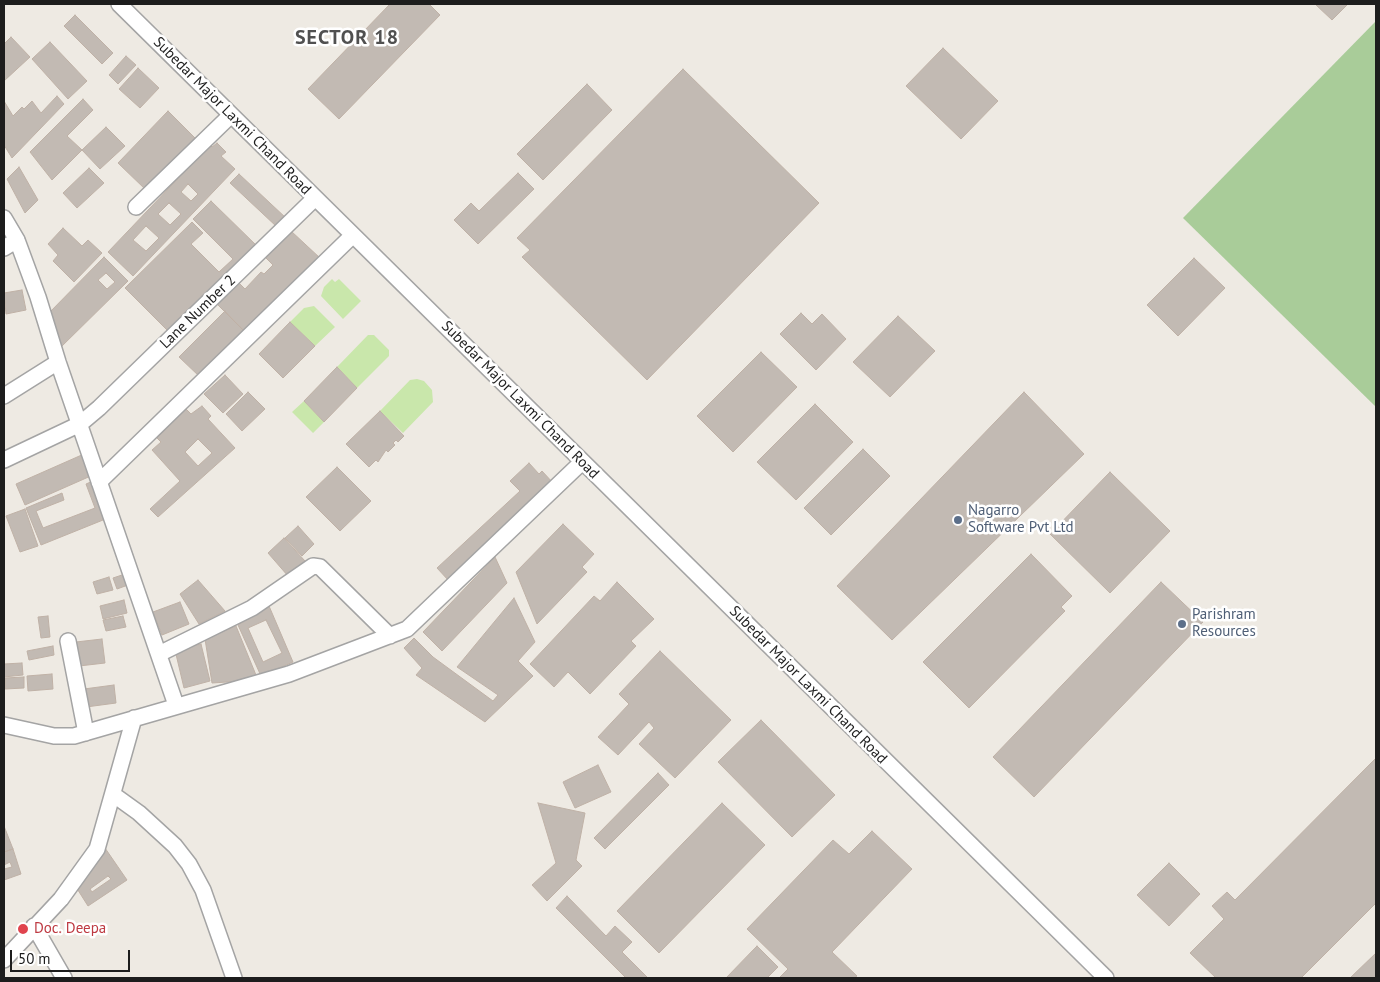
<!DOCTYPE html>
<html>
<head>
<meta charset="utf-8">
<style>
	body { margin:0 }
	#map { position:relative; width:1380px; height:982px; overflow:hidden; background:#eeeae3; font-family:"PT Sans",sans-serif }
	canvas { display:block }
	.frame { position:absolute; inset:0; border:5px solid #1d1d1d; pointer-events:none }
	.scale { position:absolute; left:10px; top:950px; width:120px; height:22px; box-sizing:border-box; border:2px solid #1d1d1d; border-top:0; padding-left:6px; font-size:15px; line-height:18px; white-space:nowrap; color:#1d1d1d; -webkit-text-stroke:4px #fff; paint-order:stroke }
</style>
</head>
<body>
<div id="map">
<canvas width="1380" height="982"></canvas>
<div class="frame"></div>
<div class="scale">50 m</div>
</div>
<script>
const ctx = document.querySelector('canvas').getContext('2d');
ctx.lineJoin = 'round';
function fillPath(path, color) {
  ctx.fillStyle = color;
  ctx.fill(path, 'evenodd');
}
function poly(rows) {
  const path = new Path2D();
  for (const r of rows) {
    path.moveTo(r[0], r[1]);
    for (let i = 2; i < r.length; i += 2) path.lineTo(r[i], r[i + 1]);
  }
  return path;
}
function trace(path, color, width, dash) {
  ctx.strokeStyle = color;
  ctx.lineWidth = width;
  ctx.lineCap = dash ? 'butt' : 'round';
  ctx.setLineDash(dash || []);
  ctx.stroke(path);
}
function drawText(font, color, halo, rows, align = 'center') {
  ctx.font = font + ' "PT Sans",sans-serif';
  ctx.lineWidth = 5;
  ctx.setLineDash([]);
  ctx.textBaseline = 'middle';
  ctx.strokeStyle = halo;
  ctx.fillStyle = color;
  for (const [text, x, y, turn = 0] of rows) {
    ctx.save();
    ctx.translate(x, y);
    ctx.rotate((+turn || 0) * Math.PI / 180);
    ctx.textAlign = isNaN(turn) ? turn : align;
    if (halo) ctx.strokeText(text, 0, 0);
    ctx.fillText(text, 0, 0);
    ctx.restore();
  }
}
fillPath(poly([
	[332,279,335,282,339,279,361,301,343,319,321,296,324,287],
	[314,306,335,327,315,346,290,322,304,308],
	[368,335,374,335,389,350,389,356,357,388,337,367],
	[417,379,424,381,432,390,433,402,403,433,380,411,410,380],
	[304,401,324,422,313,433,292,412]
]), '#c9e7ab');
fillPath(poly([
	[1376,21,1376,407,1183,218]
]), '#a9cc99');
const building = poly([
	[390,4,429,4,440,15,339,119,308,89,390,4],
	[1315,4,1348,4,1332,20,1315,4],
	[75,15,113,53,102,64,64,26,75,15],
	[11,37,30,57,4,81,4,44,11,37],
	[50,42,87,81,68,99,32,59,50,42],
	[943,48,998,101,961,139,906,86,943,48],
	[126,56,136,65,118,84,109,75,126,56],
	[138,68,159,88,140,108,119,89,138,68],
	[683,69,819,203,647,380,522,257,530,250,517,238,683,69],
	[587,84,612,110,543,180,517,154,587,84],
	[57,96,64,104,12,158,4,145,4,101,13,116,22,107,24,109,32,101,41,113,57,96],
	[83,99,93,110,67,136,82,150,52,180,30,152,83,99],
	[168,111,196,139,146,190,118,163,168,111],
	[106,127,125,146,100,169,82,150,106,127],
	[217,143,226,152,221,156,235,169,133,276,108,252,210,145,212,147,217,143],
	[188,184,198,194,191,201,181,192,188,184],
	[169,203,181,214,170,225,158,214,169,203],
	[146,226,159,238,146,251,133,240,146,226],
	[19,167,38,200,25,213,7,179,19,167],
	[89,168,104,183,77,208,63,193,89,168],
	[518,173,534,189,478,244,454,220,471,203,479,211,518,173],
	[239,174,286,218,277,227,230,183,239,174],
	[211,201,258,247,172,335,125,288,192,222,203,233,191,244,219,272,233,259,193,219,211,201],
	[63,228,82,246,88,240,102,253,74,282,53,261,58,255,48,244,63,228],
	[291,231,320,258,245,332,216,303,237,281,245,289,261,272,264,274,273,265,266,258,291,231],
	[104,257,128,281,59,349,47,315,104,257],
	[106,273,115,282,107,289,98,280,106,273],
	[1194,258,1225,288,1178,336,1147,305,1194,258],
	[22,290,26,310,6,314,4,293,22,290],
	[225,311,245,332,200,377,179,357,225,311],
	[801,313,812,324,822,314,846,339,816,370,780,334,801,313],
	[898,316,935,351,890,397,853,362,898,316],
	[290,322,315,346,283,378,259,354,290,322],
	[761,352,797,387,733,452,697,416,761,352],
	[337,367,357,388,324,422,304,401,337,367],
	[225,375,243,394,223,413,204,394,225,375],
	[248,392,265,409,242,431,226,414,248,392],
	[1024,392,1084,454,892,640,837,586,1024,392],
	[815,404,853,442,796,500,757,462,815,404],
	[202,406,211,416,208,419,235,448,158,517,150,509,180,481,152,450,161,442,157,438,186,409,191,414,202,406],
	[198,439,212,453,198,466,185,452,198,439],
	[380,411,404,436,398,442,396,440,393,443,395,445,388,452,386,450,378,462,376,460,369,467,346,444,380,411],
	[863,449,890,476,831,535,804,508,863,449],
	[84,454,93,475,25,505,16,484,84,454],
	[529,463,539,474,542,471,554,484,449,581,437,568,520,491,510,481,529,463],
	[337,467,371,501,340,531,306,497,337,467],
	[1110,472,1170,531,1110,593,1050,534,1110,472],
	[93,481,108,518,41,545,26,508,62,493,64,500,36,511,43,528,95,508,86,484,93,481],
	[25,509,38,546,20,552,6,516,25,509],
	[563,524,594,554,582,567,587,572,537,624,516,572,563,524],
	[298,526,314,544,302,556,285,538,298,526],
	[284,538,305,561,288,576,268,553,284,538],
	[1031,554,1072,596,1061,607,1065,611,969,708,923,662,1031,554],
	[495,557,507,583,442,651,423,632,495,557],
	[125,574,128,585,117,589,113,578,125,574],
	[109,577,113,590,97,594,93,582,109,577],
	[198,580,225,611,199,624,180,594,198,580],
	[617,582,654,619,631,641,636,646,590,694,568,672,554,687,530,664,594,596,600,601,617,582],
	[1161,582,1203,622,1034,797,993,757,1161,582],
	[514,598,535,642,518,661,533,676,485,722,416,675,422,668,404,648,414,638,433,657,493,701,498,695,457,667,514,598],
	[124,600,127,613,103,619,100,606,124,600],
	[180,602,189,624,162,635,153,612,180,602],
	[269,606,293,662,261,676,238,625,269,606],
	[266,620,282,653,263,662,248,628,266,620],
	[48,616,50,637,41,638,38,617,48,616],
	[123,616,126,627,106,631,103,620,123,616],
	[236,626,258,680,212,683,205,639,236,626],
	[102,639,105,663,79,666,76,642,102,639],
	[201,644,210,681,184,688,175,650,201,644],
	[53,646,54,655,29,660,27,651,53,646],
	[660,651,731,720,675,778,639,744,654,728,649,722,618,755,598,737,629,704,619,694,660,651],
	[22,663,23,675,4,677,4,664,22,663],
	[52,674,53,689,28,691,27,676,52,674],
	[24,677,24,688,5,689,5,678,24,677],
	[114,685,116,703,86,707,84,689,114,685],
	[761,720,835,795,792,837,718,762,761,720],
	[1376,758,1376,903,1301,978,1216,978,1190,953,1224,919,1212,906,1227,892,1235,900,1376,758],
	[598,765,611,792,575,808,563,782,598,765],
	[658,773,669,785,605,849,594,838,658,773],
	[538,803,585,813,576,860,582,866,547,901,532,885,556,863,538,803],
	[722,803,765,845,659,953,617,911,722,803],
	[4,826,13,849,4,852,4,826],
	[872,831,912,869,832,952,857,976,854,978,779,978,788,969,747,929,833,840,849,854,872,831],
	[105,848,127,880,88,906,76,887,105,848],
	[108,876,111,879,92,892,90,889,108,876],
	[13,849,21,874,4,880,4,869,12,867,10,862,4,865,4,852,13,849],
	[1169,863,1200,894,1169,926,1137,895,1169,863],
	[567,896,606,936,615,926,632,942,622,952,648,978,626,978,556,908,567,896],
	[757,946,778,967,767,978,726,978,757,946],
	[1376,953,1376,978,1350,978,1376,953]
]);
fillPath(building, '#c2bab3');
trace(building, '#bfb1a6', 1);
const street = poly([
	[119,4,1106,978],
	[136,207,231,115],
	[4,218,17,240,38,297,58,362,176,705],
	[4,248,17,240],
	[4,396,58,362],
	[4,460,80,424,99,408,315,198],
	[99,482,353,235],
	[68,641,86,733],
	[159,654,252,608,313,566,320,567,390,636],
	[4,725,54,736,74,736,289,674,407,629,582,462],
	[114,795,139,813,175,846,189,864,203,890,234,978],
	[34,926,64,978],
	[4,960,61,899,97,849,134,718]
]);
trace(street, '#a4a4a4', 18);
trace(street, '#fff', 15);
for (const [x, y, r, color] of [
	[958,520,5,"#5c6f8a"],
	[1182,624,5,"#5c6f8a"],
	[23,929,6,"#e0444e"]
]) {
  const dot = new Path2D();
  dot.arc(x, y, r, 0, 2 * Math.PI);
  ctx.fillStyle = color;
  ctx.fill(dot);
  trace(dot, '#fff', 2);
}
drawText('15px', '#1d1d1d', '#fff', [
	["Subedar Major Laxmi Chand Road",232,116,45],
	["Lane Number 2",198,312,-44],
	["Subedar Major Laxmi Chand Road",520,400,45],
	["Subedar Major Laxmi Chand Road",808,685,45]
]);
drawText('15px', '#4e5e75', '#fff', [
	["Nagarro",968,511],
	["Software Pvt Ltd",968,528],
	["Parishram",1192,615],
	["Resources",1192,632]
], 'left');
drawText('15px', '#be3a42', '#fff', [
	["Doc. Deepa",34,929]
], 'left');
ctx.letterSpacing = '1px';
drawText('bold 20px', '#505050', '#fff', [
	["SECTOR 18",347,38]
]);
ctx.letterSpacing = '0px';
</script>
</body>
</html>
